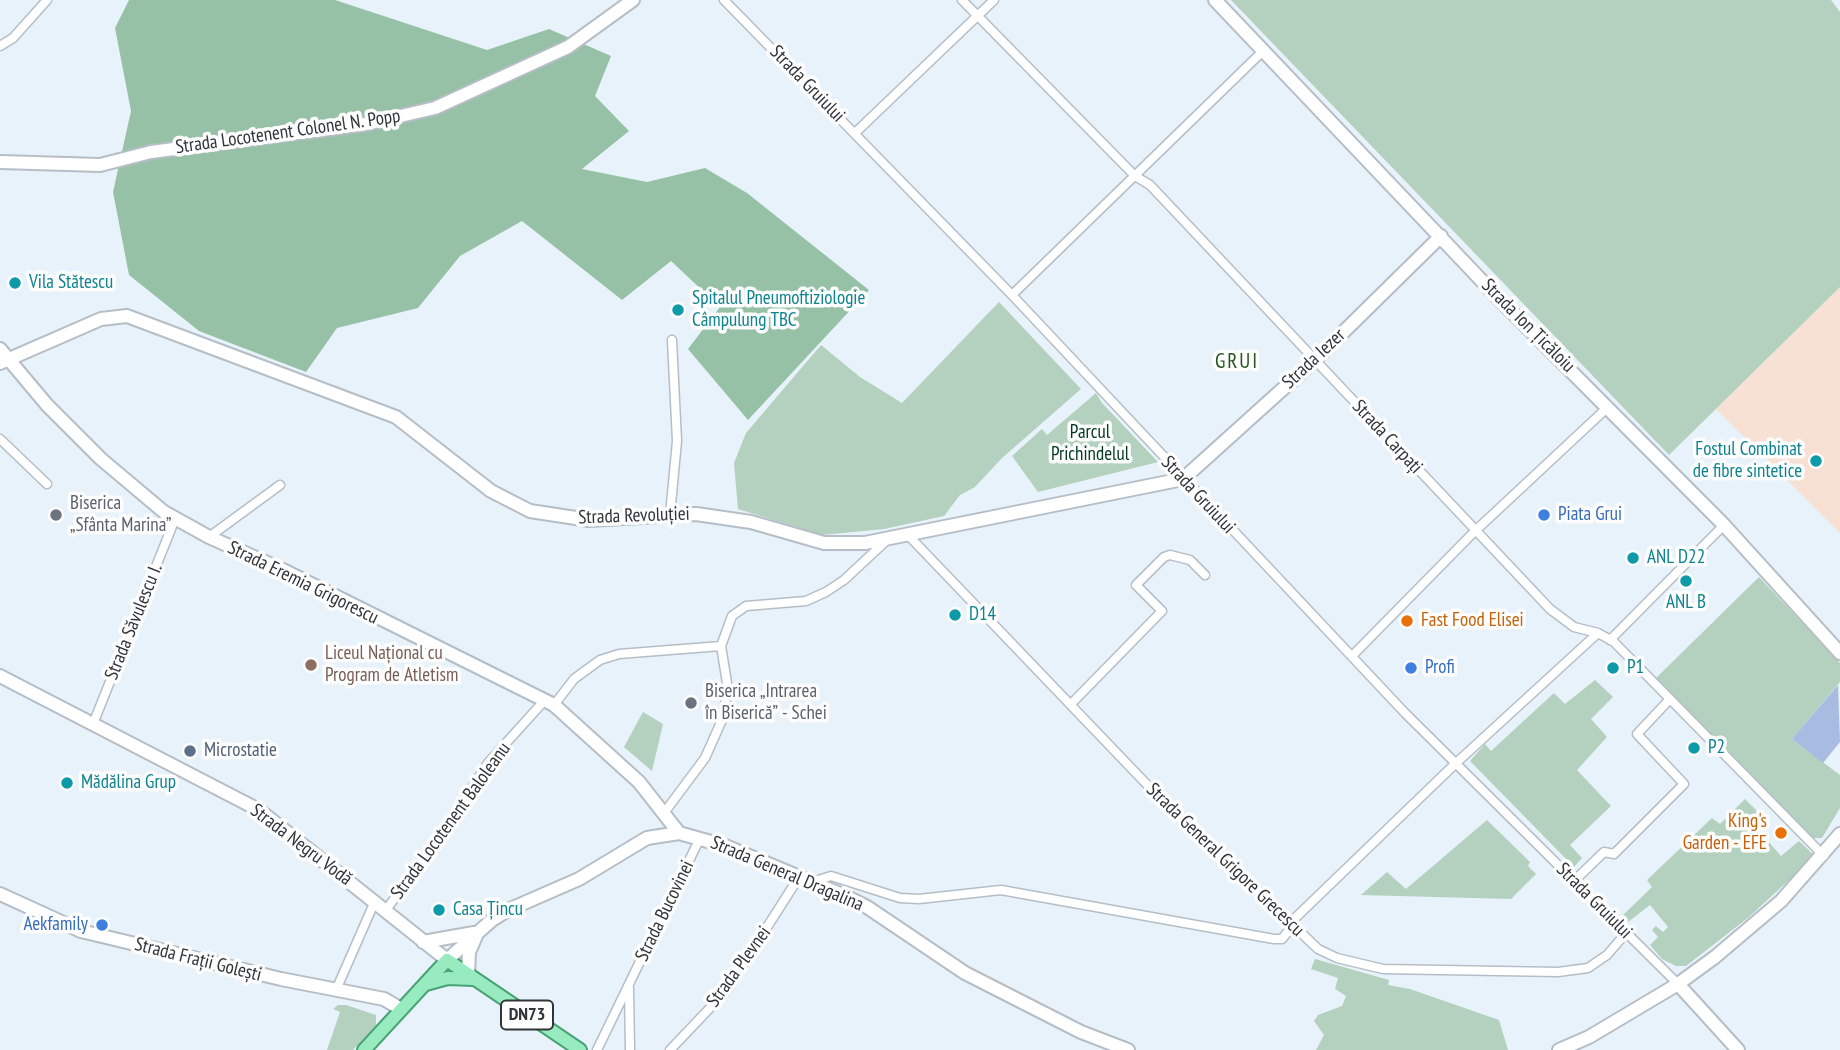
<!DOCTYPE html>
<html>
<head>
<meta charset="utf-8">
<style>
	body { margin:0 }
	canvas { display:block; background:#e8f2fa }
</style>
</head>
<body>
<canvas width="1840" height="1050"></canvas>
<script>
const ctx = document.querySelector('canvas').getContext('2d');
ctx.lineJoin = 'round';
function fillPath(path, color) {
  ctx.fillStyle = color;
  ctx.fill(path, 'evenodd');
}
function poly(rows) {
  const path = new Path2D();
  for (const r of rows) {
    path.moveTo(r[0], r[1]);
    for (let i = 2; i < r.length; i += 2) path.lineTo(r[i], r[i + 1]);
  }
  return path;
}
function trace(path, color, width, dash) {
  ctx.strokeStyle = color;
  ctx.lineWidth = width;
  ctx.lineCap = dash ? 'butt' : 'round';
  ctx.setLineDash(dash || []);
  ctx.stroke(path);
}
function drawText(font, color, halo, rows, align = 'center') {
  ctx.font = font + ' "PT Sans Narrow",sans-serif';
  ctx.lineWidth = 7;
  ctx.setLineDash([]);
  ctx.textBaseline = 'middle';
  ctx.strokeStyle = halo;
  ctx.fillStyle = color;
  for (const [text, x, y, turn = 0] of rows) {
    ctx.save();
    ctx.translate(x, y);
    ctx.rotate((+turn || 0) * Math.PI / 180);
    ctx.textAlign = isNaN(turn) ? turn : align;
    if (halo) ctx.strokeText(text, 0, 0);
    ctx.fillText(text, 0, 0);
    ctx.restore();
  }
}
fillPath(poly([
	[1840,287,1840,533,1716,409]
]), '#f7e1d4');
fillPath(poly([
	[1231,0,1831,0,1840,12,1840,287,1669,455],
	[999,302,1081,389,1002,458,975,487,960,495,944,516,884,529,822,535,738,509,734,463,746,433,821,345,860,377,902,403],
	[1096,393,1102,403,1158,462,1038,492,1012,456,1042,429,1047,435],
	[1759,577,1840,663,1840,682,1792,739,1840,775,1840,808,1822,838,1813,838,1656,678],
	[1595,680,1613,697,1591,719,1607,737,1577,770,1611,806,1570,845,1582,858,1574,867,1470,761,1485,744,1491,751,1554,693,1565,704],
	[643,712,663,724,652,771,624,747],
	[1745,799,1768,822,1759,831,1781,856,1799,841,1815,856,1749,917,1686,966,1676,966,1662,959,1650,945,1658,937,1652,930,1656,926,1663,932,1668,927,1650,905,1628,922,1623,915,1652,887,1647,880,1712,818,1720,824],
	[1487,820,1530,862,1528,866,1536,874,1511,899,1361,895,1387,872,1406,889],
	[1315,959,1389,980,1388,985,1410,989,1499,1020,1508,1050,1316,1050,1324,1035,1314,1021,1318,1015,1342,1006,1346,996,1335,989,1338,978,1311,969],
	[338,1005,346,1005,376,1015,376,1025,353,1050,327,1050,340,1012,333,1009]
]), '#b4d0be');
fillPath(poly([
	[129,0,335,0,487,50,549,29,611,56,595,96,629,131,582,169,647,182,705,168,747,193,869,290,748,420,688,349,720,307,671,261,622,300,522,221,460,256,418,308,337,328,306,372,199,331,129,275,113,192,131,111,115,28]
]), '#97c1a6');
fillPath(poly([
	[1838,685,1840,742,1823,763,1792,739]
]), '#a8bbe1');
const street = poly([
	[724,0,1012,295,1405,713,1678,984],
	[962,0,1135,176,1150,185,1550,609,1574,627,1598,633,1614,642,1824,856],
	[0,46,13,38,47,0],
	[855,133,994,0],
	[1012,295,1263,51],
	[0,439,47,484],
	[670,515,677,441,672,340],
	[907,534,1156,794,1318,949,1337,958,1383,969,1558,972,1588,968,1607,955,1626,933],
	[209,537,280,485],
	[1610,640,1724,525],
	[1352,656,1474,532,1608,407],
	[1071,704,1162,611,1136,585,1164,557,1170,555,1190,560,1205,575],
	[554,705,574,679,600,660,619,654,721,646],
	[93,724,175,519],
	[664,813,705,758,722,720,728,689,721,646,732,616,746,606,806,601,826,592,844,580,887,540],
	[1574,881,1604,852,1614,854,1684,784,1637,734,1670,699],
	[812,882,831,876,900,898,919,899,1001,890,1274,939,1282,939,1293,925],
	[386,910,442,833,488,763,544,701],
	[1290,923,1455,764,1598,633],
	[629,988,630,1050],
	[336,990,375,901],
	[597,1050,700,838],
	[670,1050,727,990,799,877]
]);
const secondary = poly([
	[1215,0,1501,301,1724,525,1840,653],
	[0,162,100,165,151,152,366,124,435,108,568,47,633,0],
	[0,349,47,405,101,459,164,512,209,537,283,570,554,705,639,782,679,833],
	[0,363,101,319,127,316,396,417,491,491,530,511,589,520,696,514,751,522,824,543,865,543,1183,479,1316,359,1441,236],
	[0,676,259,810,447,960,492,920,508,910,579,879,647,838,679,833,725,846,845,896,867,907,965,973,1081,1032,1128,1050],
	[0,894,81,931,281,979,384,999,401,1009],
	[423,942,474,933],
	[468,975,469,952,476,936],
	[1678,984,1738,1050],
	[1559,1050,1589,1037,1678,984,1715,957,1781,901,1840,834]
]);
const primary = poly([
	[426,984,448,978,473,979],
	[364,1050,447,960,580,1050]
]);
trace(street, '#b5bec6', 11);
trace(secondary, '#b5bec6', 16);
trace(primary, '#47a274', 16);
trace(street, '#fff', 8);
trace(secondary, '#fff', 12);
trace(primary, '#98ebbf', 12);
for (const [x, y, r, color] of [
	[15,283,7,"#0f9aa8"],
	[678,310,7,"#0f9aa8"],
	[1816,461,7,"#0f9aa8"],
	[56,515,7,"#6b7280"],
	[1544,515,7,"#3f7fe0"],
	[1633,558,7,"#0f9aa8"],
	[1686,581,7,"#0f9aa8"],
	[955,615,7,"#0f9aa8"],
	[1407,621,7,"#e8710a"],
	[311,665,7,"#8d6e63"],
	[1411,668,7,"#3f7fe0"],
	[1613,668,7,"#0f9aa8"],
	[691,703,7,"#6b7280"],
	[1694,748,7,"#0f9aa8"],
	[190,751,7,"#5c6f8a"],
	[67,783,7,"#0f9aa8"],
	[1781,833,7,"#e8710a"],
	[439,910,7,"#0f9aa8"],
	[102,925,7,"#3f7fe0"]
]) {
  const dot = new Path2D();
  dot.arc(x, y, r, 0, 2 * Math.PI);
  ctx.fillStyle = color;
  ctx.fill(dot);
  trace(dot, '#fdfdfd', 2.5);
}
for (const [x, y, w] of [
	[527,1015,52]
]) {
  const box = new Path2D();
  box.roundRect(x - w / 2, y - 14.5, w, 29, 5);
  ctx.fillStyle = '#fdfdfd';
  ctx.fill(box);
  trace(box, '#303337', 2);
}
drawText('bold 18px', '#303337', null, [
	["DN73",527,1015]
]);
drawText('19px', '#303337', '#fdfdfd', [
	["Strada Gruiului",807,84,46],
	["Strada Locotenent Colonel N. Popp",288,132,-8],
	["Strada Ion Țicăloiu",1528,326,45],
	["Strada Iezer",1314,359,-43],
	["Strada Carpați",1387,437,47],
	["Strada Gruiului",1198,495,47],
	["Strada Revoluției",634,516,-2],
	["Strada Eremia Grigorescu",303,583,26],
	["Strada Săvulescu I.",134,622,-68],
	["Strada Locotenent Baloleanu",451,821,-54],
	["Strada Negru Vodă",301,845,37],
	["Strada General Grigore Grecescu",1225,860,44],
	["Strada General Dragalina",787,874,23],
	["Strada Gruiului",1594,901,45],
	["Strada Bucovinei",665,911,-64],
	["Strada Frații Golești",198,960,14],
	["Strada Plevnei",739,967,-54]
]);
drawText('19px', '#0d838f', '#fdfdfd', [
	["Vila Stătescu",29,283],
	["Spitalul Pneumoftiziologie",692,299],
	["Câmpulung TBC",692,321],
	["Fostul Combinat",1802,450,"right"],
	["de fibre sintetice",1802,472,"right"],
	["ANL D22",1647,558],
	["ANL B",1686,603,"center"],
	["D14",969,615],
	["P1",1627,668],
	["P2",1708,748],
	["Mădălina Grup",81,783],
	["Casa Țincu",453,910]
], 'left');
drawText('19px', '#01381e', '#fdfdfd', [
	["Parcul",1090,433],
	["Prichindelul",1090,455]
]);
drawText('19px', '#5b616d', '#fdfdfd', [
	["Biserica",70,504],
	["„Sfânta Marina”",70,526],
	["Biserica „Intrarea",705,692],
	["în Biserică” - Schei",705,714]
], 'left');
drawText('19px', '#366cbe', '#fdfdfd', [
	["Piata Grui",1558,515],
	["Profi",1425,668],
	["Aekfamily",88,925,"right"]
], 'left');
drawText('19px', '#c56008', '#fdfdfd', [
	["Fast Food Elisei",1421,621],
	["King's",1767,822,"right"],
	["Garden - EFE",1767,844,"right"]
], 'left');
drawText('19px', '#785e54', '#fdfdfd', [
	["Liceul Național cu",325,654],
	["Program de Atletism",325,676]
], 'left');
drawText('19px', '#4e5e75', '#fdfdfd', [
	["Microstatie",204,751]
], 'left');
ctx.letterSpacing = '2px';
drawText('21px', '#25561f', '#fdfdfd', [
	["GRUI",1237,362]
]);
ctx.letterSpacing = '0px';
</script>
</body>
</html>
